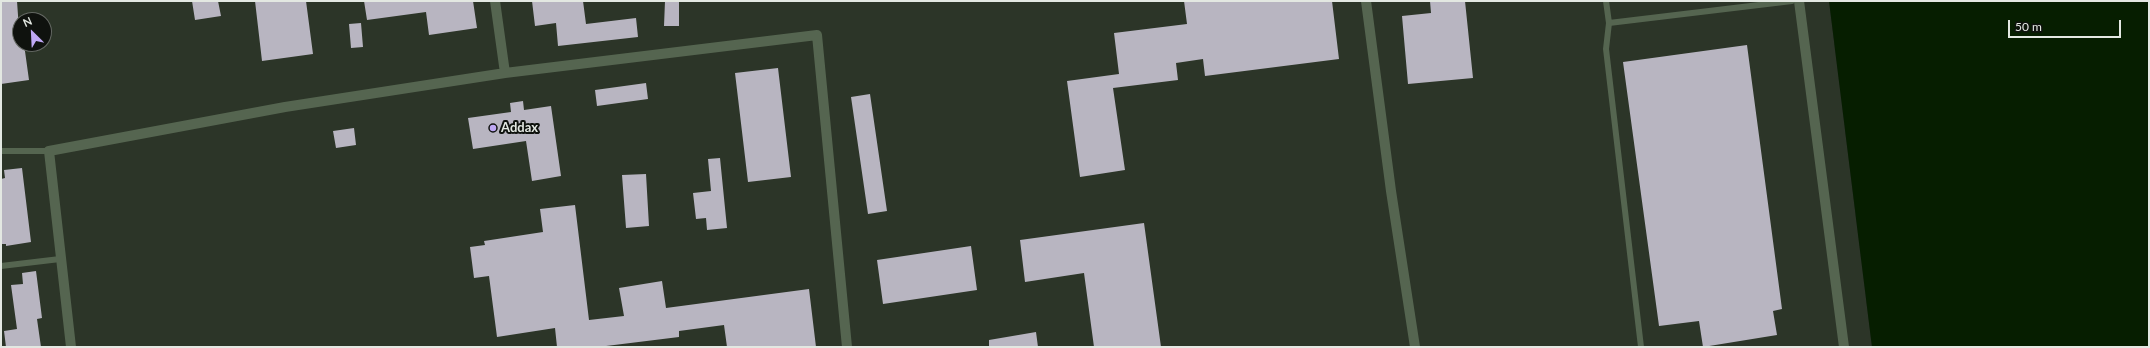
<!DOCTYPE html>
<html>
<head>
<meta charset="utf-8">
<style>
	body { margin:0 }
	#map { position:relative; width:2150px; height:348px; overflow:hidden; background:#242a22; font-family:Lato,sans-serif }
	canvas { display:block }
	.frame { position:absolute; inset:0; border:2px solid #e3e8e2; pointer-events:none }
	.north { position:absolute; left:12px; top:12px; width:40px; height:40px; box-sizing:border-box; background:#0f120e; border:1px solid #646863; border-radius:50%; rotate:336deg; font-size:11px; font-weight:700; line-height:16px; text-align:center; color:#e3e8e2 }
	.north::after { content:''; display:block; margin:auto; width:14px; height:18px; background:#bfa8f4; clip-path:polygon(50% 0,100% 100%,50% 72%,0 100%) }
	.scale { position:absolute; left:2008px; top:20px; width:113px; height:18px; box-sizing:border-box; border:2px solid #e3e8e2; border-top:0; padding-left:5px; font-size:12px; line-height:14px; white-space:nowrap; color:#e3e8e2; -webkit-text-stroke:3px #0f120e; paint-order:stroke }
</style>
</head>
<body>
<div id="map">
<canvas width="2150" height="348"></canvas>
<div class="frame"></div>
<div class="north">N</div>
<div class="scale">50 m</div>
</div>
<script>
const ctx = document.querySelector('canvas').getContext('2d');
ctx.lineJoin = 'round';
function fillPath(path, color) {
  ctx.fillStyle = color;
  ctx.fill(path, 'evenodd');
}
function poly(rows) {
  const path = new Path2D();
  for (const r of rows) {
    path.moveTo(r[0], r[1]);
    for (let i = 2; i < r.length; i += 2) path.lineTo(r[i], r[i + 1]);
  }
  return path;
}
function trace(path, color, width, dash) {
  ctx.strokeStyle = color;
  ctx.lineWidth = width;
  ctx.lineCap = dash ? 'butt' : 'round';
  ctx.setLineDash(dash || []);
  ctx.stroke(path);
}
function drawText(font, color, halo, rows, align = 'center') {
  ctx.font = font + ' Lato,sans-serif';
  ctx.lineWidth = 4;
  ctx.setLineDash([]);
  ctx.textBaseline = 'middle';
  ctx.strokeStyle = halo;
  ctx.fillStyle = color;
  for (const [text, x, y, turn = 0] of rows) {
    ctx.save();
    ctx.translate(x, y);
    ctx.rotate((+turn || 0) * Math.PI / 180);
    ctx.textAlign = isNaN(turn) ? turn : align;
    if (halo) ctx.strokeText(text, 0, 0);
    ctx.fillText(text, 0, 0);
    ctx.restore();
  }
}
fillPath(poly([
	[1,1,1829,1,1872,347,1,347],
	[20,20,44,20,44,44,20,44]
]), '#2c3528');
fillPath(poly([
	[1829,1,2149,1,2149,347,1872,347]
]), '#061e00');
fillPath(poly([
	[1,1,17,1,20,44,24,44,29,80,1,84],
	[192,1,218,1,221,16,195,20],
	[255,1,306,1,313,54,262,61],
	[364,1,473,1,477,28,429,35,426,12,367,20],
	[532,1,583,1,586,24,636,18,638,37,558,46,556,23,535,26],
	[665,1,679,1,679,26,664,26],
	[1184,1,1332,1,1339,59,1205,76,1203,59,1176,63,1178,80,1113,88,1125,170,1080,177,1067,81,1119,74,1114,33,1187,24],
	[1430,1,1465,1,1473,78,1408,84,1402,16,1431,13],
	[361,23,363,47,351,48,349,24],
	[1747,45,1782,309,1773,311,1777,335,1703,347,1699,321,1659,326,1623,62],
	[778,68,791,177,748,182,735,73],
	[646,83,648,99,597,106,595,90],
	[870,94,887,211,868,214,851,97],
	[523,101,524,110,551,106,561,176,532,181,526,141,473,149,468,118,511,112,510,103],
	[354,128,356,145,336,148,333,131],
	[720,158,727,228,707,230,706,218,696,219,693,193,711,191,708,159],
	[22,168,31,242,6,246,6,244,1,244,1,179,5,178,4,170],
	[646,174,649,226,626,228,622,175],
	[575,205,589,320,624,316,619,288,662,281,666,308,809,289,816,347,727,347,724,325,679,331,679,337,598,347,557,347,555,328,497,337,489,276,474,278,470,247,485,245,484,241,543,232,540,209],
	[1144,223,1161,347,1094,347,1084,273,1025,282,1020,240],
	[971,246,977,290,883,304,877,260],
	[36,271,42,318,37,319,41,347,6,347,4,331,17,329,11,285,23,284,22,273],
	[1036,332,1038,347,989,347,989,340]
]), '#b8b5c1');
trace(poly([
	[1606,1,1609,23,1606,49,1641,347],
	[1609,23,1792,1],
	[1,151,49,151],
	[1,266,60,259]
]), '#556550', 6);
trace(poly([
	[495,1,505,73],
	[1366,1,1391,191,1415,347],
	[1799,1,1844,347],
	[71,347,49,151,285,107,505,73,817,35,847,347]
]), '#556550', 10);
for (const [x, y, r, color] of [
	[493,128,4,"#bfa8f4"]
]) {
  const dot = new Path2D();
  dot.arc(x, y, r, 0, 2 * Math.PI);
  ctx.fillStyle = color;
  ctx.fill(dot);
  trace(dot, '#0f120e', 1.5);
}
drawText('bold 13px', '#e3e8e2', '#0f120e', [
	["Addax",501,128]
], 'left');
</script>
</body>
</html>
